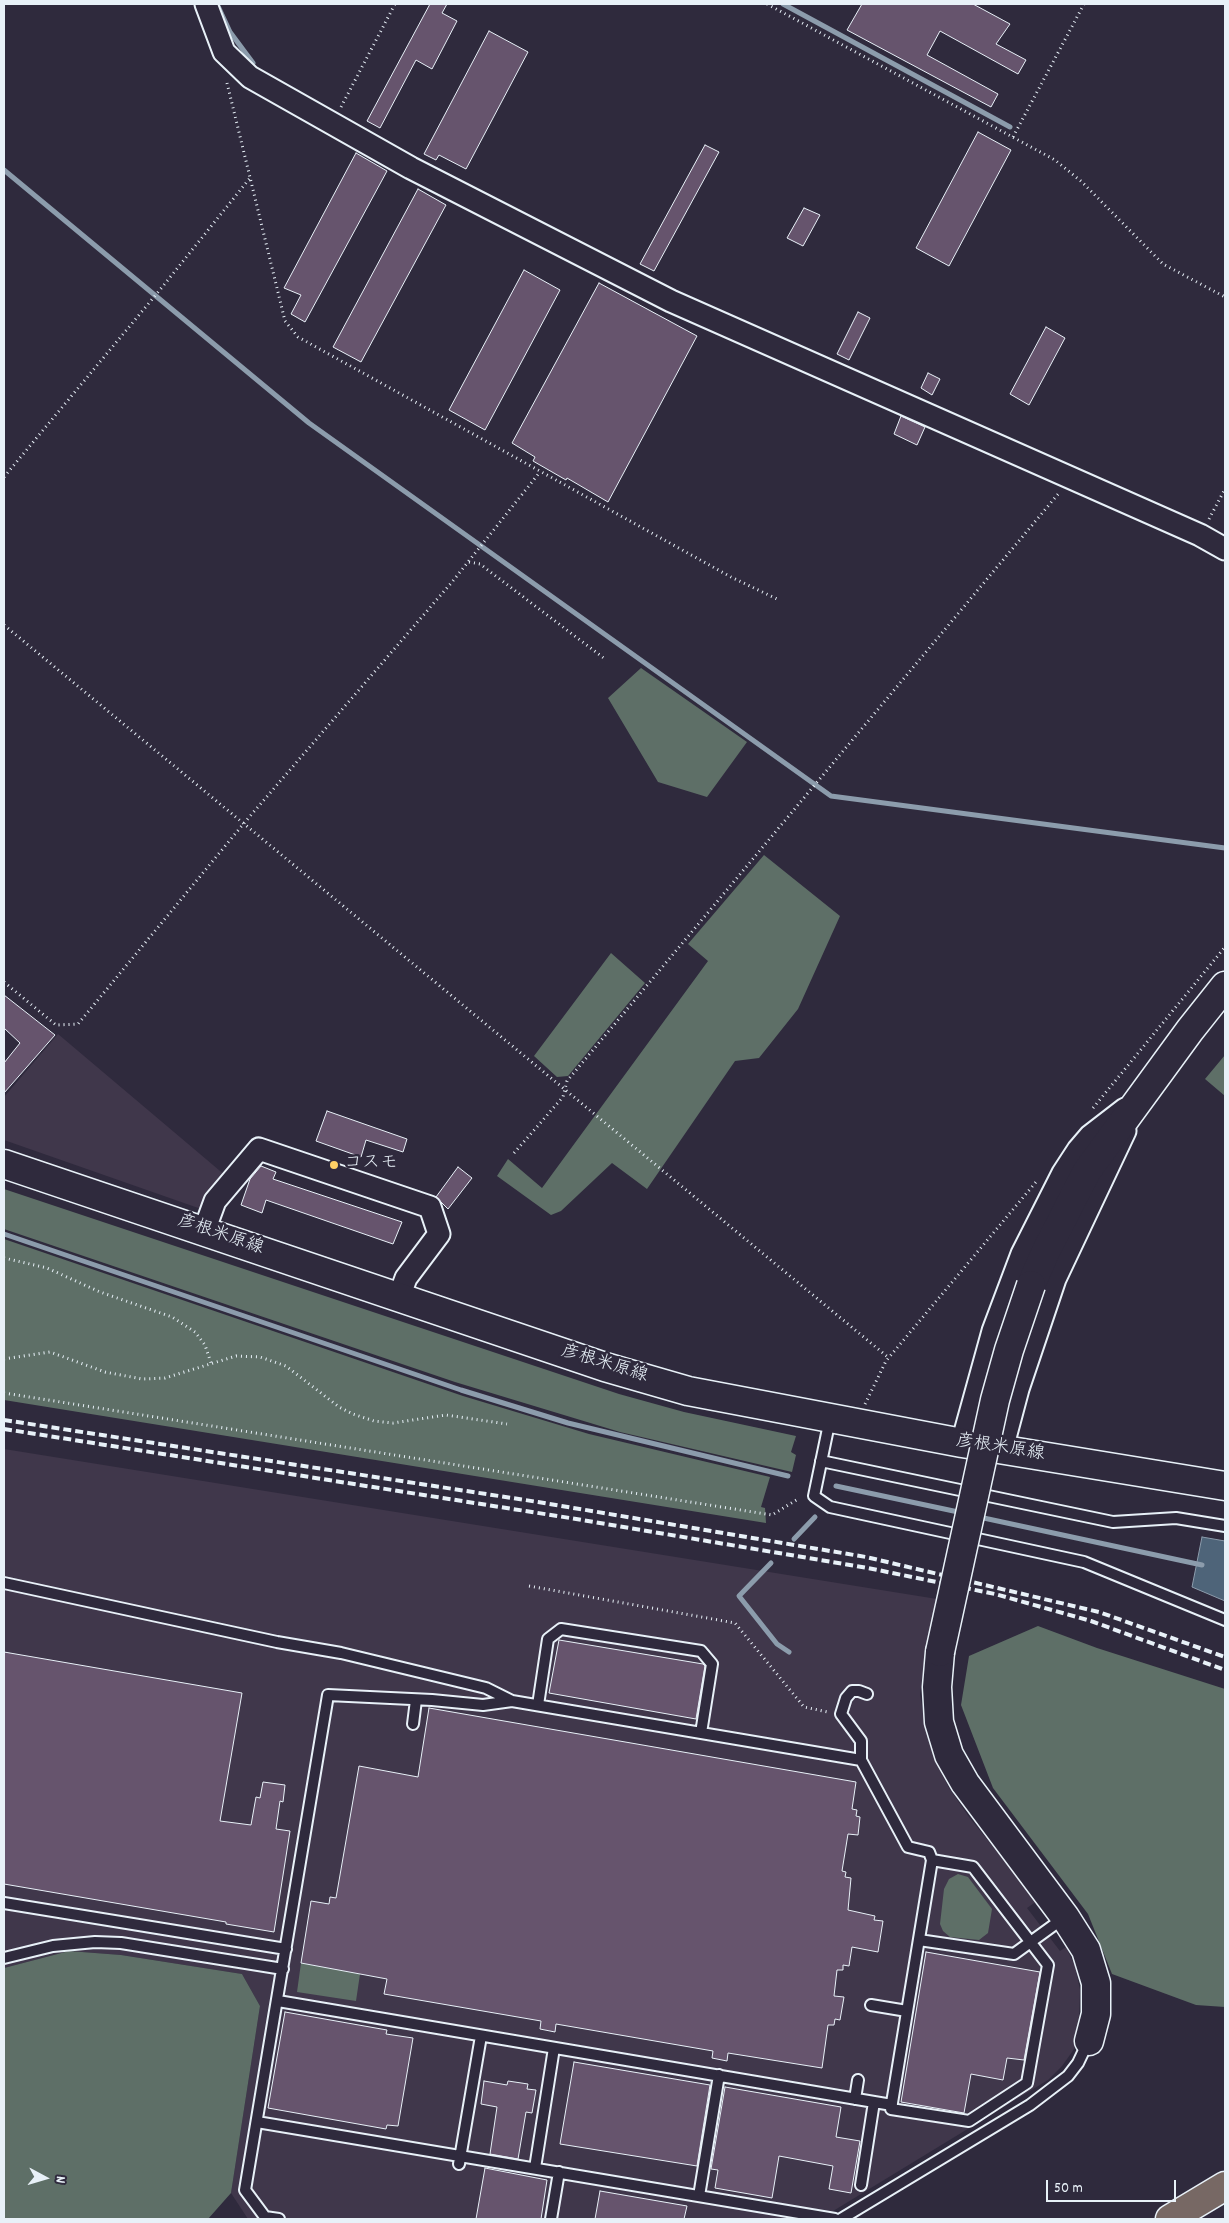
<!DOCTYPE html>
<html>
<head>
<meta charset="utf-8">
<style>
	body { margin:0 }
	#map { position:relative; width:1229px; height:2223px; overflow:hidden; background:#2f2a3d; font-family:Dekko,sans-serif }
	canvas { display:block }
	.frame { position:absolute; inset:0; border:5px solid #e8f1f8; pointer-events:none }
	.north { position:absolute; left:20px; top:2153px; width:50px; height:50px; -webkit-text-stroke:4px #2f2a3d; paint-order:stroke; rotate:96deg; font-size:14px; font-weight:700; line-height:20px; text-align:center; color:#e8f1f8 }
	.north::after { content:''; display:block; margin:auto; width:18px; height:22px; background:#e8f1f8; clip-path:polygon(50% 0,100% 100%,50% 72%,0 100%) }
	.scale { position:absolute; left:1046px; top:2180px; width:130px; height:22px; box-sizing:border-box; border:2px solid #e8f1f8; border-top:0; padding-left:6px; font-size:15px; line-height:18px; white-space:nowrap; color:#e8f1f8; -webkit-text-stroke:4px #2f2a3d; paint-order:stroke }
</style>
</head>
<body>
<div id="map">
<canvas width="1229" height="2223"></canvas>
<div class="frame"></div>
<div class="north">N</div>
<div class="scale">50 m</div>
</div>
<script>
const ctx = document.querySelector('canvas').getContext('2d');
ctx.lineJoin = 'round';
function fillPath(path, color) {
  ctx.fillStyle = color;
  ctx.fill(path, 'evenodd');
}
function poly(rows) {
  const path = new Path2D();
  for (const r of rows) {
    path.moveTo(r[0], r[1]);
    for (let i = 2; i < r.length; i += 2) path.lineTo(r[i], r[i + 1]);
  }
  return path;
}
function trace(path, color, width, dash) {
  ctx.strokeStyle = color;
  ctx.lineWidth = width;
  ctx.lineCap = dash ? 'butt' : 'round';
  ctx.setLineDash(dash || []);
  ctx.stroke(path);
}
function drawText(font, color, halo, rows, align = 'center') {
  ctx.font = font + ' Dekko,"Klee One",sans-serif';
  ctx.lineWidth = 5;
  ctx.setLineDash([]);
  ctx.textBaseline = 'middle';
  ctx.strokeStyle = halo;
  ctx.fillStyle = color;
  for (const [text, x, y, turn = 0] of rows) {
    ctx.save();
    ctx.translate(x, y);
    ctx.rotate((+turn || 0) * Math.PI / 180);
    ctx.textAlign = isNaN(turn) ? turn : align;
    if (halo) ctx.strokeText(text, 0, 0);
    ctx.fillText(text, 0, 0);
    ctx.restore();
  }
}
fillPath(poly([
	[58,1034,226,1176,204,1210,4,1140,4,1097],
	[4,1449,937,1599,926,1649,920,1694,925,1726,934,1759,949,1788,969,1817,1037,1901,1027,1908,1060,1951,1066,1947,1075,1966,1080,1990,1079,2017,1075,2035,1081,2037,1072,2052,1062,2066,1048,2080,820,2219,248,2219,231,2193,260,2006,242,1974,121,1955,69,1951,4,1968]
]), '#40374b');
fillPath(poly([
	[641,668,747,742,707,797,658,782,608,698],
	[764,855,840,916,798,1009,759,1058,735,1061,647,1189,612,1163,561,1211,551,1215,497,1176,508,1159,542,1188,708,961,688,944],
	[611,953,645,983,568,1076,557,1077,534,1056],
	[1225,1055,1225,1096,1205,1079],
	[4,1189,619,1394,684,1412,796,1436,791,1452,796,1455,792,1472,620,1432,455,1382,4,1229],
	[4,1239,463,1396,589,1434,770,1477,761,1507,765,1508,766,1523,4,1400],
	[1038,1626,1097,1648,1225,1689,1225,2007,1196,2005,1112,1974,1088,1914,993,1788,961,1705,969,1656],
	[958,1874,968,1877,992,1909,988,1933,979,1940,950,1937,943,1931,940,1924,944,1889,949,1879],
	[69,1951,121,1955,242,1974,260,2006,231,2193,208,2219,4,2219,4,1968],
	[301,1963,360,1974,356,2001,297,1992]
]), '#5e6f67');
const water = poly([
	[1202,1537,1225,1541,1225,1601,1192,1587,1202,1537]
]);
fillPath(water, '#4e6479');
trace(water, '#8c9cac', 1);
trace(poly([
	[217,4,230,32,253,63],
	[783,4,1010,127],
	[4,170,309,423,831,796,1225,848],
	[4,1234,461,1390,568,1423,788,1476],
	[836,1486,963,1513],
	[979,1517,1202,1565],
	[794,1539,815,1517],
	[771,1563,739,1596,777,1644,789,1652]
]), '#8c9cac', 5);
const building = poly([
	[430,4,447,4,442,13,457,21,432,69,416,60,380,128,367,121,430,4],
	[862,4,973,4,1010,24,996,44,1026,60,1018,74,940,31,927,55,998,94,991,107,847,30,862,4],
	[489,31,528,52,466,169,439,155,436,160,424,154,489,31],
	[978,132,1011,150,949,266,916,248,978,132],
	[705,145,719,152,654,271,640,264,705,145],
	[356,153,387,171,305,322,291,314,301,295,284,288,356,153],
	[418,189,446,205,361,362,333,347,418,189],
	[804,208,820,215,803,246,787,238,804,208],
	[524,270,560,290,485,430,449,410,524,270],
	[599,283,697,336,608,502,567,478,566,480,533,461,535,457,512,443,599,283],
	[858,312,870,318,849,360,837,354,858,312],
	[1046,327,1065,338,1029,405,1010,394,1046,327],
	[928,373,940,379,932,395,921,388,928,373],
	[901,416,925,427,917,445,894,434,901,416],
	[4,995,55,1035,4,1093,4,1063,20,1043,4,1028,4,995],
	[327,1111,407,1139,403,1152,366,1140,361,1157,316,1141,327,1111],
	[261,1166,276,1172,273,1179,402,1222,393,1244,266,1200,262,1213,241,1205,250,1179,261,1166],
	[458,1167,472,1178,448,1209,436,1197,458,1167],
	[559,1640,703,1664,705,1666,696,1719,549,1693,559,1640],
	[4,1652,242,1693,220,1821,251,1825,256,1797,260,1798,263,1782,285,1785,283,1802,280,1801,276,1829,290,1831,274,1932,226,1924,226,1922,4,1884,4,1652],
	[429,1708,856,1782,852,1809,857,1810,856,1816,860,1817,858,1835,848,1834,842,1871,846,1872,845,1877,851,1878,848,1910,875,1916,874,1920,883,1921,878,1952,852,1947,849,1966,843,1965,843,1970,837,1970,834,1996,844,1997,840,2020,835,2019,834,2025,828,2025,822,2068,728,2053,727,2061,712,2058,713,2051,556,2024,555,2032,540,2029,541,2021,384,1994,387,1979,301,1963,311,1901,329,1904,330,1897,336,1898,359,1766,418,1777,429,1708],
	[926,1952,1040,1972,1024,2060,1007,2058,1003,2080,971,2074,964,2113,901,2102,926,1952],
	[285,2012,387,2030,386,2034,413,2038,398,2126,387,2125,386,2129,268,2108,285,2012],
	[574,2062,710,2085,697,2166,560,2144,574,2062],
	[484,2081,507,2085,508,2081,528,2084,527,2089,536,2090,532,2113,526,2112,518,2159,490,2154,497,2107,481,2104,484,2081],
	[725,2087,841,2107,836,2137,860,2141,851,2193,829,2189,833,2166,779,2156,772,2198,715,2188,718,2170,711,2169,725,2087],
	[485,2168,547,2180,541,2219,476,2219,485,2168],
	[600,2191,687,2206,684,2219,595,2219,600,2191]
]);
fillPath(building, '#66546d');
trace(building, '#e8f1f8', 1);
const lane = poly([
	[830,1419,814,1496,830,1507,1084,1562,1225,1620],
	[821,1461,1113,1522,1176,1518,1225,1526],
	[4,1583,277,1642,341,1653,486,1688,512,1701,861,1760],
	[867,1694,859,1691,852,1691,846,1698,841,1714,861,1741,861,1760,908,1847,929,1852,932,1860,891,2109,969,2121,1027,2083,1048,1965,973,1867,932,1860],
	[538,1705,548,1639,561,1629,701,1651,712,1664,701,1733],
	[413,1724,416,1700],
	[4,1903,286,1949],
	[919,1940,1014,1954,1065,1917],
	[4,1958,53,1946,95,1942,121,1943,283,1969],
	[278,2001,892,2105],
	[871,2005,907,2011],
	[855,2099,858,2080],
	[257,2122,835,2219],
	[459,2164,481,2036],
	[535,2168,554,2048],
	[861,2185,874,2102],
	[699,2196,719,2075],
	[279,2219,265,2217,245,2190,328,1695,432,1700,483,1705,512,1701],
	[551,2219,559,2172],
	[841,2219,1030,2105,1068,2076,1078,2063,1088,2042]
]);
const street = poly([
	[206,4,224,52,250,77,411,168,671,301,1200,535,1225,549],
	[204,1231,215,1201,259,1149,430,1207,439,1234,406,1278,399,1297],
	[962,1443,993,1331,1022,1254,1063,1173,1078,1150,1090,1136,1125,1109],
	[1002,1449,1018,1389,1055,1279,1125,1131]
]);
const secondary = poly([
	[4,1164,605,1367,688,1391,962,1443,1225,1486],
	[1031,1285,1046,1251,1087,1171,1190,1030,1225,986],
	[940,1652,937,1687,939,1722,949,1755,965,1783,1065,1917,1086,1950,1096,1983,1096,2014,1089,2041]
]);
const highway = poly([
	[1170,2219,1225,2186]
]);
trace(lane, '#e8f1f8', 14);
trace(street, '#e8f1f8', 25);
trace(secondary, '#e8f1f8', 31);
trace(highway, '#e8f1f8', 31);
trace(poly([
	[767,4,1055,160,1082,182,1163,264,1225,297],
	[227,83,285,321,298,337,731,577,777,599],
	[341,107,395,4],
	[1013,137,1084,4],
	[4,477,159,291,250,178],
	[1209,519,1225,489],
	[469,562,480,564,605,659],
	[4,625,889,1358],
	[4,982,56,1025,78,1024,245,822,452,582,540,472],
	[1093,1108,1225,947],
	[514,1153,563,1097,567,1081,1059,493],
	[4,1258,47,1268,100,1292,172,1317,195,1332,205,1345,211,1363],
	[4,1359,50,1352,105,1372,142,1379,165,1378,236,1356,260,1357,286,1366,339,1407,353,1414,374,1421,393,1423,446,1415,507,1424],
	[4,1393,772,1515,798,1499],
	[865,1404,886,1361,1036,1182],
	[529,1586,735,1623,804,1707,828,1712]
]), '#e8f1f8', 3, [1, 4]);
trace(lane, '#2f2a3d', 10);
trace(street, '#2f2a3d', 21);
trace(secondary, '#2f2a3d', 28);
trace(highway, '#776864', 28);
trace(poly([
	[4,1420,538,1502,866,1557,1099,1612,1225,1657],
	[4,1429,570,1518,868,1568,995,1594,1091,1621,1225,1670]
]), '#e8f1f8', 4, [8, 4]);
const secondaryBridge = poly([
	[940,1652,995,1400,1009,1350,1031,1285]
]);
trace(secondaryBridge, '#e8f1f8', 31, []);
trace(secondaryBridge, '#2f2a3d', 28);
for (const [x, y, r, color] of [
	[334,1165,5,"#ffd166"]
]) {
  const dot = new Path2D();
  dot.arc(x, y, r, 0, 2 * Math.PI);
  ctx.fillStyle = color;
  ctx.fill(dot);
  trace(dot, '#2f2a3d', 2);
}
drawText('18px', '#e8f1f8', '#2f2a3d', [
	["コスモ",344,1165]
], 'left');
drawText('18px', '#e8f1f8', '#2f2a3d', [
	["彦根米原線",220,1236,19],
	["彦根米原線",604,1365,17],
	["彦根米原線",1000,1449,9]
]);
</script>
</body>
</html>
